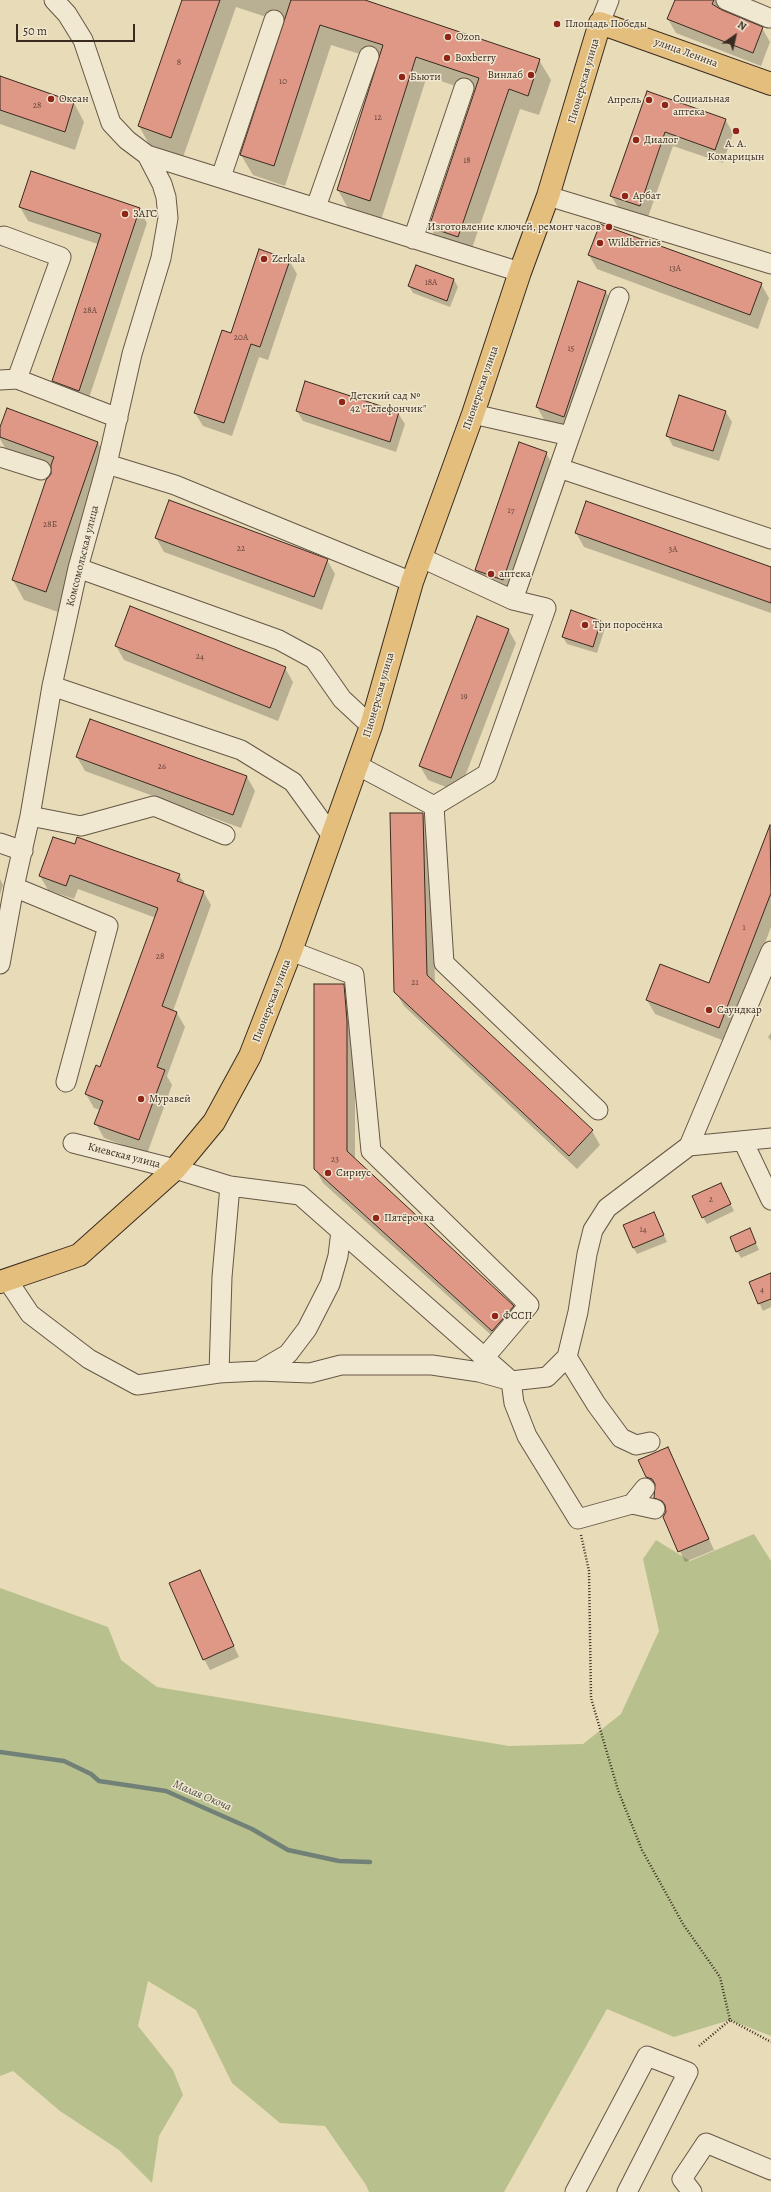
<!DOCTYPE html>
<html>
<head>
<meta charset="utf-8">
<style>
	body { margin:0 }
	#map { position:relative; width:771px; height:2192px; overflow:hidden; background:#e8dbb8; font-family:Alegreya,serif }
	canvas { display:block }
	.north { position:absolute; left:715px; top:16px; width:40px; height:40px; -webkit-text-stroke:3px #f0e8d1; paint-order:stroke; rotate:34deg; font-size:11px; font-weight:700; line-height:16px; text-align:center; color:#3a2b20 }
	.north::after { content:''; display:block; margin:auto; width:14px; height:18px; background:#3a2b20; clip-path:polygon(50% 0,100% 100%,50% 72%,0 100%) }
	.scale { position:absolute; left:16px; top:24px; width:119px; height:18px; box-sizing:border-box; border:2px solid #3a2b20; border-top:0; padding-left:5px; font-size:12px; line-height:14px; white-space:nowrap; color:#3a2b20; -webkit-text-stroke:3px #f0e8d1; paint-order:stroke }
</style>
</head>
<body>
<div id="map">
<canvas width="771" height="2192"></canvas>
<div class="north">N</div>
<div class="scale">50 m</div>
</div>
<script>
const ctx = document.querySelector('canvas').getContext('2d');
ctx.lineJoin = 'round';
function fillPath(path, color) {
  ctx.fillStyle = color;
  ctx.fill(path, 'evenodd');
}
function poly(rows) {
  const path = new Path2D();
  for (const r of rows) {
    path.moveTo(r[0], r[1]);
    for (let i = 2; i < r.length; i += 2) path.lineTo(r[i], r[i + 1]);
  }
  return path;
}
function trace(path, color, width, dash) {
  ctx.strokeStyle = color;
  ctx.lineWidth = width;
  ctx.lineCap = dash ? 'butt' : 'round';
  ctx.setLineDash(dash || []);
  ctx.stroke(path);
}
function drawText(font, color, halo, rows, align = 'center') {
  ctx.font = font + ' Alegreya,serif';
  ctx.lineWidth = 3;
  ctx.setLineDash([]);
  ctx.textBaseline = 'middle';
  ctx.strokeStyle = halo;
  ctx.fillStyle = color;
  for (const [text, x, y, turn = 0] of rows) {
    ctx.save();
    ctx.translate(x, y);
    ctx.rotate((+turn || 0) * Math.PI / 180);
    ctx.textAlign = isNaN(turn) ? turn : align;
    if (halo) ctx.strokeText(text, 0, 0);
    ctx.fillText(text, 0, 0);
    ctx.restore();
  }
}
fillPath(poly([
	[754,1534,771,1561,771,2036,730,2020,674,2037,607,2009,504,2192,369,2192,366,2185,325,2126,280,2123,232,2083,196,2010,148,1981,138,2026,173,2070,183,2095,159,2136,152,2183,119,2150,60,2111,13,2071,0,2076,0,1588,108,1627,121,1660,157,1687,509,1746,583,1744,621,1714,659,1631,643,1559,656,1540,690,1561]
]), '#b8c08d');
fillPath(poly([
	[183,0,361,0,539,60,551,80,539,115,520,109,469,257,441,247,430,227,475,93,427,76,381,220,349,210,338,190,379,60,331,45,285,186,253,175,241,155,285,23,236,7,183,157,150,146,139,126],
	[676,0,727,0,722,12,762,28,770,42,761,66,676,33,668,19],
	[0,77,74,103,84,122,75,150,0,124],
	[647,92,725,119,733,133,723,163,673,146,647,220,620,210,611,196],
	[20,207,139,209,147,223,87,404,61,394,53,380,98,244,28,221],
	[589,255,761,284,769,298,758,329,597,269],
	[289,260,297,274,268,360,259,357,232,436,203,426,195,413,231,334],
	[454,280,458,287,450,307,413,293,409,286],
	[606,292,614,306,572,430,545,421,537,407],
	[680,396,726,412,732,422,719,461,673,446,667,435],
	[297,411,398,413,405,424,396,452,303,421],
	[0,430,98,443,109,463,58,612,24,600,13,580,52,472,10,456,0,439],
	[546,453,554,467,510,593,484,584,476,570],
	[576,533,771,568,771,613,584,547],
	[156,538,327,560,335,574,322,610,164,552],
	[601,621,605,628,597,653,567,644,563,637],
	[508,629,516,643,459,792,428,780,420,766],
	[116,646,285,668,293,682,278,721,124,660],
	[91,720,247,777,255,791,241,828,85,771,77,757],
	[423,814,431,828,435,983,592,1131,600,1145,577,1169,404,1006,395,991],
	[54,838,179,875,185,885,203,891,211,905,173,1011,177,1013,185,1027,167,1076,172,1085,147,1154,104,1138,96,1124,100,1110,94,1108,86,1094,101,1068,156,918,78,889,74,899,48,890,40,876],
	[766,838,771,839,771,927,727,1042,655,1014,647,1000,710,984],
	[0,879,3,885,0,895],
	[343,985,351,999,355,1036,355,1160,513,1306,521,1320,501,1344,323,1183,315,1168],
	[771,1033,771,1041,768,1037],
	[724,1191,734,1211,707,1224,703,1217],
	[654,1214,667,1242,637,1254,633,1247],
	[753,1236,759,1250,741,1258,737,1251],
	[771,1274,771,1307,763,1311,750,1283],
	[668,1448,714,1550,685,1562,664,1517,667,1510,662,1508,655,1497,656,1489,653,1488,646,1477],
	[199,1571,239,1657,210,1670,204,1659]
]), '#0003');
trace(poly([
	[0,1752,64,1761,91,1774,99,1781,166,1791,252,1829,288,1850,339,1861,370,1862]
]), '#728178', 4.5);
const building = poly([
	[182,0,220,0,171,138,138,126,182,0],
	[291,0,365,0,540,59,528,96,509,89,458,237,429,227,479,78,416,57,370,201,337,190,383,45,320,25,274,166,240,155,291,0],
	[675,0,714,0,712,4,722,10,763,27,753,53,667,19,675,0],
	[0,76,74,102,65,132,0,110,0,76],
	[647,91,726,119,715,150,665,132,640,206,610,196,647,91],
	[31,171,140,208,79,391,52,381,101,234,19,207,31,171],
	[600,224,762,283,750,315,588,255,600,224],
	[259,249,290,260,260,347,251,344,224,423,194,413,222,330,231,333,259,249],
	[416,265,454,279,447,301,408,286,416,265],
	[578,281,606,291,564,417,536,407,578,281],
	[305,381,399,412,390,442,296,411,305,381],
	[679,395,726,411,713,451,666,436,679,395],
	[7,408,98,442,46,592,12,580,46,480,51,474,51,465,54,457,0,437,0,427,7,408],
	[519,442,547,452,503,580,475,570,519,442],
	[169,500,328,559,314,597,155,538,169,500],
	[586,501,771,567,771,603,575,533,586,501],
	[130,606,286,667,270,708,115,646,130,606],
	[571,610,601,621,593,647,562,637,571,610],
	[477,616,509,629,451,778,419,766,477,616],
	[90,719,247,776,233,815,76,757,90,719],
	[390,813,423,813,427,975,593,1130,569,1156,394,992,390,813],
	[770,825,771,893,719,1028,646,1000,660,964,709,983,770,825],
	[53,837,75,844,77,837,180,874,177,881,204,891,162,1006,177,1012,157,1067,165,1070,139,1140,94,1124,103,1101,85,1094,96,1065,100,1067,158,908,70,875,66,886,39,876,53,837],
	[314,984,344,984,347,1021,347,1151,514,1306,492,1331,314,1169,314,984],
	[721,1183,731,1204,702,1218,692,1196,721,1183],
	[654,1212,664,1235,633,1248,623,1225,654,1212],
	[750,1228,756,1243,736,1252,730,1237,750,1228],
	[771,1273,771,1299,758,1304,749,1282,771,1273],
	[668,1447,709,1539,678,1552,663,1517,666,1512,665,1505,662,1501,654,1498,655,1484,652,1479,646,1477,638,1460,668,1447],
	[200,1570,234,1646,203,1660,169,1583,200,1570]
]);
fillPath(building, '#df9786');
trace(building, '#3a2b20', 1);
const minor = poly([
	[54,0,67,14,83,40,111,123,127,140,147,155,520,272],
	[726,0,769,18],
	[600,23,609,0],
	[221,177,274,20],
	[548,196,771,264],
	[316,207,369,56],
	[4,236,61,257,17,379],
	[413,239,464,88],
	[0,380,17,379,118,418],
	[473,414,570,436,513,600],
	[570,436,619,297],
	[0,457,41,470],
	[107,464,175,485,412,582],
	[559,468,771,539],
	[422,558,513,600,546,608,487,774,434,806],
	[78,568,279,640,314,659,342,699,371,726],
	[52,686,241,750,293,782,332,836],
	[357,765,434,806,444,963,598,1110],
	[30,816,81,826,154,806,225,835],
	[0,843,23,851],
	[14,887,108,926,66,1082],
	[291,951,354,975,371,1151,529,1305,484,1358],
	[0,964,14,887,30,816,52,686,78,568,107,464,132,354,161,258,168,218,166,197,162,184,147,155],
	[743,1141,771,1200],
	[73,1143,175,1169,230,1186,300,1195,511,1381,547,1377,567,1357,578,1312,587,1254,593,1230,607,1208,689,1146,771,951],
	[689,1146,771,1138],
	[8,1281,30,1314,89,1359,137,1385,219,1373,259,1371,310,1373,341,1365,432,1365,479,1372,511,1381,514,1403,527,1436,578,1519,632,1504,645,1488],
	[567,1357,596,1404,621,1438,636,1445,650,1442],
	[259,1371,288,1354,307,1329,330,1284,338,1256,341,1231],
	[219,1373,222,1277,230,1186],
	[632,1504,655,1509],
	[575,2192,647,2056,688,2072,627,2192],
	[692,2192,682,2179,706,2143,771,2170]
]);
const major = poly([
	[0,1282,79,1255,175,1169,214,1122,250,1056,291,951,371,726,412,582,473,414,520,272,548,196,600,23,771,84]
]);
trace(minor, '#665746', 21);
trace(major, '#3a2b20', 24);
trace(poly([
	[581,1535,589,1571,591,1698,618,1790,642,1850,683,1924,720,1977,730,2020,771,2042],
	[699,2046,730,2020]
]), '#3a2b20', 2.5, [1, 2]);
trace(minor, '#f0e8d1', 19);
trace(major, '#e4be7c', 22);
for (const [x, y, r, color] of [
	[557,24,4,"#8f2418"],
	[448,37,4,"#8f2418"],
	[447,58,4,"#8f2418"],
	[531,75,4,"#8f2418"],
	[402,77,4,"#8f2418"],
	[51,99,4,"#8f2418"],
	[649,100,4,"#8f2418"],
	[665,105,4,"#8f2418"],
	[736,131,4,"#8f2418"],
	[636,140,4,"#8f2418"],
	[625,196,4,"#8f2418"],
	[125,214,4,"#8f2418"],
	[609,227,4,"#8f2418"],
	[600,243,4,"#8f2418"],
	[264,259,4,"#8f2418"],
	[342,402,4,"#8f2418"],
	[491,574,4,"#8f2418"],
	[585,625,4,"#8f2418"],
	[709,1010,4,"#8f2418"],
	[141,1099,4,"#8f2418"],
	[328,1173,4,"#8f2418"],
	[376,1218,4,"#8f2418"],
	[495,1316,4,"#8f2418"]
]) {
  const dot = new Path2D();
  dot.arc(x, y, r, 0, 2 * Math.PI);
  ctx.fillStyle = color;
  ctx.fill(dot);
  trace(dot, '#f0e8d1', 1.5);
}
drawText('9px', '#63463a', null, [
	["8",179,63],
	["10",283,82],
	["28",37,106],
	["12",378,118],
	["18",467,161],
	["13А",675,269],
	["18А",431,283],
	["28А",90,311],
	["20А",241,338],
	["15",571,349],
	["17",511,511],
	["28Б",50,525],
	["22",241,549],
	["3А",673,550],
	["24",200,657],
	["19",464,697],
	["26",162,767],
	["1",744,928],
	["28",160,957],
	["21",415,983],
	["23",335,1160],
	["2",711,1200],
	["14",643,1230],
	["4",762,1290]
]);
drawText('11px', '#3a2b20', '#f0e8d1', [
	["Площадь Победы",565,24],
	["Ozon",456,37],
	["Boxberry",455,58],
	["Винлаб",523,75,"right"],
	["Бьюти",410,77],
	["Океан",59,99],
	["Социальная",673,99],
	["аптека",673,112],
	["Апрель",641,100,"right"],
	["Диалог",644,140],
	["А. А.",736,144,"center"],
	["Комарицын",736,157,"center"],
	["Арбат",633,196],
	["ЗАГС",133,214],
	["Изготовление ключей, ремонт часов",601,227,"right"],
	["Wildberries",608,243],
	["Zerkala",272,259],
	["Детский сад №",350,396],
	["42 \"Телефончик\"",350,409],
	["аптека",499,574],
	["Три поросёнка",593,625],
	["Саундкар",717,1010],
	["Муравей",149,1099],
	["Сириус",336,1173],
	["Пятёрочка",384,1218],
	["ФССП",503,1316]
], 'left');
drawText('11px', '#3a2b20', '#f0e8d1', [
	["улица Ленина",686,53,20],
	["Пионерская улица",584,81,-74],
	["Пионерская улица",481,388,-71],
	["Комсомольская улица",83,556,-76],
	["Пионерская улица",379,695,-74],
	["Пионерская улица",272,1001,-69],
	["Киевская улица",124,1156,14]
]);
drawText('italic 12px', '#514f45', '#f0e8d1', [
	["Малая Окоча",202,1796,23]
]);
</script>
</body>
</html>
